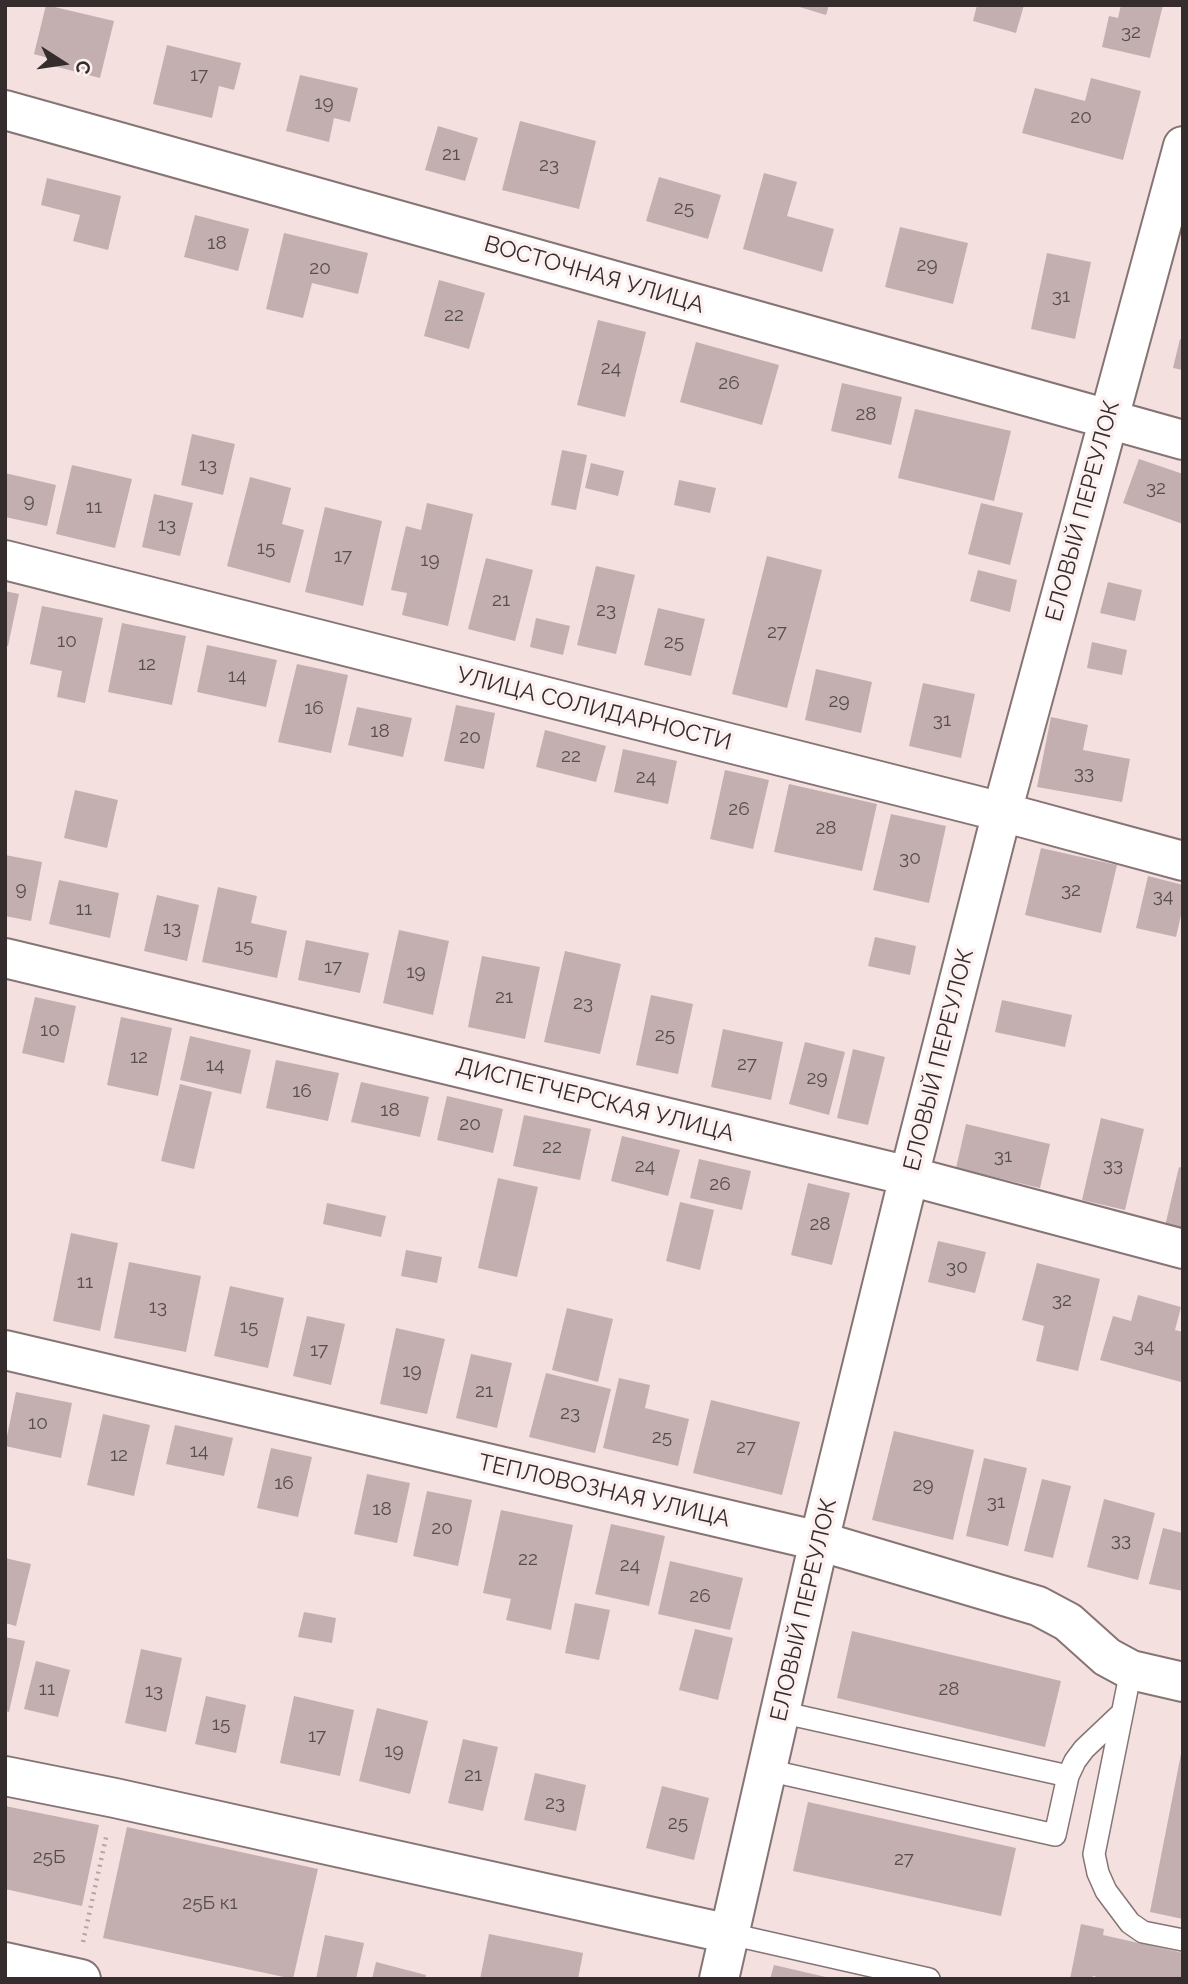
<!DOCTYPE html>
<html>
<head>
<meta charset="utf-8">
<style>
	body { margin:0 }
	#map { position:relative; width:1188px; height:1984px; overflow:hidden; background:#f5e0e0; font-family:Raleway,sans-serif }
	canvas { display:block }
	.frame { position:absolute; inset:0; border:7px solid #352d2d; pointer-events:none }
	.north { position:absolute; left:28px; top:28px; width:70px; height:70px; -webkit-text-stroke:5px #fdf0f0; paint-order:stroke; rotate:102deg; font-size:19px; font-weight:700; line-height:28px; text-align:center; color:#352d2d }
	.north::after { content:''; display:block; margin:auto; width:24px; height:32px; background:#352d2d; clip-path:polygon(50% 0,100% 100%,50% 72%,0 100%) }
</style>
</head>
<body>
<div id="map">
<canvas width="1188" height="1984"></canvas>
<div class="frame"></div>
<div class="north">С</div>
</div>
<script>
const ctx = document.querySelector('canvas').getContext('2d');
ctx.lineJoin = 'round';
function fillPath(path, color) {
  ctx.fillStyle = color;
  ctx.fill(path, 'evenodd');
}
function poly(rows) {
  const path = new Path2D();
  for (const r of rows) {
    path.moveTo(r[0], r[1]);
    for (let i = 2; i < r.length; i += 2) path.lineTo(r[i], r[i + 1]);
  }
  return path;
}
function trace(path, color, width, dash) {
  ctx.strokeStyle = color;
  ctx.lineWidth = width;
  ctx.lineCap = dash ? 'butt' : 'round';
  ctx.setLineDash(dash || []);
  ctx.stroke(path);
}
function drawText(font, color, halo, rows, align = 'center') {
  ctx.font = font + ' Raleway,sans-serif';
  ctx.lineWidth = 7;
  ctx.setLineDash([]);
  ctx.textBaseline = 'middle';
  ctx.strokeStyle = halo;
  ctx.fillStyle = color;
  for (const [text, x, y, turn = 0] of rows) {
    ctx.save();
    ctx.translate(x, y);
    ctx.rotate((+turn || 0) * Math.PI / 180);
    ctx.textAlign = isNaN(turn) ? turn : align;
    if (halo) ctx.strokeText(text, 0, 0);
    ctx.fillText(text, 0, 0);
    ctx.restore();
  }
}
fillPath(poly([
	[46,5,114,21,100,78,46,64,48,58,34,54],
	[793,5,829,5,826,15],
	[977,5,1024,5,1016,33,973,21],
	[1121,5,1163,5,1150,58,1102,47,1109,16,1118,18],
	[167,45,241,63,234,90,219,86,212,118,153,104],
	[300,75,358,88,350,122,334,118,329,142,286,131],
	[1091,78,1141,91,1123,160,1022,133,1035,88,1085,101],
	[520,121,596,141,579,209,502,190],
	[438,126,478,138,465,181,425,170],
	[764,173,797,182,787,216,834,229,822,272,743,249],
	[659,177,721,195,708,239,646,221],
	[47,178,121,196,108,250,73,241,80,215,41,205],
	[195,215,249,229,238,271,184,257],
	[900,227,968,243,953,304,885,287],
	[284,233,368,253,358,294,312,283,303,318,266,309],
	[1047,253,1091,262,1075,339,1031,329],
	[439,280,485,293,469,349,424,336],
	[598,320,646,332,625,417,577,405],
	[1180,339,1183,340,1183,370,1173,368],
	[696,342,779,365,762,425,680,402],
	[842,383,902,397,891,445,831,431],
	[915,409,1011,431,994,501,898,478],
	[192,434,235,444,223,495,181,485],
	[562,450,587,455,576,510,551,505],
	[1139,459,1183,474,1183,524,1123,503],
	[591,463,624,471,618,496,585,488],
	[72,465,132,479,115,548,56,534],
	[5,473,56,485,47,526,5,517],
	[250,477,291,488,282,524,304,530,290,583,227,566],
	[679,480,716,488,710,513,674,505],
	[154,494,193,503,180,556,142,547],
	[427,503,473,514,448,626,402,615,407,593,391,590,406,526,421,530],
	[981,503,1023,513,1010,565,968,554],
	[325,507,382,521,363,606,305,592],
	[767,556,822,570,787,708,732,694],
	[486,558,533,570,515,641,468,629],
	[596,566,635,575,616,654,577,645],
	[978,570,1017,580,1010,612,970,601],
	[1108,582,1142,590,1135,621,1100,613],
	[5,591,19,594,8,646,5,645],
	[42,606,103,618,85,703,57,697,62,671,30,664],
	[658,608,705,619,691,676,644,665],
	[536,618,570,626,563,655,530,647],
	[122,623,186,636,172,705,108,692],
	[1092,642,1127,650,1122,675,1087,668],
	[207,645,277,660,266,707,197,692],
	[297,664,348,675,331,753,278,742],
	[816,669,872,682,861,733,805,720],
	[923,683,975,694,961,758,909,746],
	[456,705,495,713,484,769,444,761],
	[357,707,412,718,403,757,348,745],
	[1051,717,1088,725,1083,750,1130,759,1122,802,1037,787],
	[545,730,606,746,596,782,536,767],
	[623,749,677,761,668,804,614,792],
	[725,770,769,780,753,849,710,839],
	[789,784,877,804,862,871,774,852],
	[75,790,118,800,107,848,64,838],
	[891,814,946,826,929,903,873,890],
	[1041,848,1117,865,1101,933,1025,915],
	[5,855,42,862,31,921,5,916],
	[1148,876,1183,885,1183,907,1176,937,1136,928],
	[59,880,119,893,110,938,49,924],
	[218,887,257,896,251,923,287,931,277,978,202,962],
	[157,895,199,905,187,961,144,951],
	[399,930,449,941,433,1015,383,1003],
	[875,937,916,946,910,975,868,966],
	[306,940,369,953,360,993,298,980],
	[565,951,621,964,600,1054,544,1042],
	[482,956,540,967,525,1039,468,1027],
	[651,995,693,1004,678,1074,636,1065],
	[35,997,76,1006,64,1063,22,1053],
	[1002,1000,1072,1015,1065,1047,995,1032],
	[121,1017,172,1028,158,1096,107,1085],
	[723,1029,783,1042,771,1100,711,1087],
	[190,1036,251,1050,241,1094,180,1080],
	[805,1042,845,1052,829,1115,789,1104],
	[853,1049,885,1057,868,1125,837,1118],
	[276,1060,339,1073,328,1121,266,1108],
	[361,1082,429,1097,420,1137,351,1122],
	[180,1084,212,1092,194,1169,161,1161],
	[447,1096,503,1109,493,1153,437,1140],
	[524,1115,591,1129,580,1180,513,1166],
	[1101,1118,1144,1129,1125,1210,1082,1200],
	[966,1124,1050,1144,1040,1188,956,1168],
	[622,1136,680,1150,668,1196,611,1181],
	[699,1159,751,1171,742,1210,690,1198],
	[1179,1167,1183,1168,1183,1230,1165,1226],
	[498,1178,538,1187,517,1277,478,1268],
	[808,1183,850,1193,832,1265,791,1255],
	[680,1202,714,1210,700,1270,666,1261],
	[327,1203,386,1216,381,1237,323,1224],
	[71,1233,118,1243,100,1331,53,1321],
	[938,1241,986,1252,975,1293,928,1282],
	[406,1250,442,1257,437,1283,401,1276],
	[129,1262,201,1276,186,1352,114,1338],
	[1037,1263,1100,1279,1078,1371,1036,1361,1044,1326,1022,1320],
	[230,1286,284,1298,268,1368,214,1356],
	[1138,1295,1181,1307,1175,1330,1183,1332,1181,1382,1100,1360,1113,1316,1131,1321],
	[567,1308,613,1319,598,1382,552,1370],
	[307,1316,345,1324,331,1385,293,1376],
	[396,1328,445,1339,427,1414,380,1404],
	[471,1354,512,1363,497,1428,456,1418],
	[546,1373,611,1389,595,1453,529,1437],
	[619,1378,650,1385,645,1408,689,1419,678,1466,603,1448],
	[16,1392,72,1403,61,1458,5,1446],
	[711,1400,800,1422,782,1495,693,1473],
	[103,1414,150,1425,134,1496,87,1485],
	[175,1425,233,1438,224,1476,166,1464],
	[894,1431,974,1450,953,1540,872,1520],
	[271,1448,312,1457,298,1517,257,1508],
	[984,1458,1027,1468,1008,1546,966,1536],
	[367,1474,410,1483,397,1543,354,1534],
	[1042,1479,1071,1486,1053,1558,1024,1551],
	[427,1491,472,1500,458,1566,413,1556],
	[1104,1499,1155,1513,1138,1580,1087,1567],
	[501,1510,573,1525,551,1630,506,1620,511,1599,483,1593],
	[611,1524,665,1536,649,1606,595,1594],
	[1163,1528,1183,1533,1183,1591,1149,1584],
	[5,1558,31,1564,16,1626,5,1623],
	[670,1561,743,1578,730,1630,658,1614],
	[575,1603,610,1610,599,1660,565,1653],
	[304,1612,336,1618,332,1643,298,1637],
	[695,1629,733,1638,718,1700,679,1690],
	[852,1631,1061,1681,1045,1747,837,1698],
	[5,1637,25,1641,9,1712,5,1711],
	[141,1649,182,1658,166,1732,125,1723],
	[36,1661,70,1670,58,1717,24,1709],
	[206,1696,246,1705,236,1753,195,1744],
	[294,1696,354,1710,340,1776,280,1763],
	[377,1708,428,1721,410,1794,359,1781],
	[463,1739,498,1747,483,1811,448,1803],
	[1181,1754,1183,1754,1183,1919,1150,1912],
	[535,1773,586,1785,576,1831,524,1820],
	[662,1786,709,1798,694,1860,646,1848],
	[808,1802,1016,1848,1001,1916,793,1871],
	[5,1806,99,1825,82,1906,5,1889],
	[127,1827,318,1869,293,1979,103,1938],
	[1081,1924,1104,1929,1103,1935,1183,1953,1183,1979,1106,1979,1093,1976,1092,1979,1070,1979],
	[489,1934,583,1953,578,1979,480,1979],
	[325,1935,364,1943,356,1979,316,1979],
	[376,1962,426,1975,425,1979,372,1979],
	[774,1965,830,1978,830,1979,770,1979]
]), '#c3afaf');
const service = poly([
	[1131,1670,1094,1854,1098,1873,1106,1891,1130,1923,1143,1932,1183,1940],
	[780,1712,1068,1776],
	[767,1770,1055,1835,1068,1776,1075,1761,1084,1749,1122,1713],
	[730,1934,929,1979]
]);
const minor = poly([
	[5,110,1183,440],
	[5,560,1002,812,1183,861],
	[5,958,909,1176,1183,1249],
	[5,1350,819,1541,1038,1606,1068,1622,1107,1657,1131,1670,1183,1682],
	[5,1776,115,1798,730,1934],
	[719,1979,819,1541,909,1176,1002,812,1183,146]
]);
const tertiary = poly([
	[5,1962,81,1979]
]);
trace(service, '#877474', 24);
trace(minor, '#877474', 42);
trace(tertiary, '#877474', 42);
trace(poly([
	[83,1942,107,1833]
]), '#b6a5a5', 4.5, [2, 5]);
trace(service, '#fff', 21);
trace(minor, '#fff', 38);
trace(tertiary, '#fff', 38);
drawText('19px', '#584e4e', null, [
	["32",1131,32],
	["17",199,75],
	["19",324,103],
	["20",1081,117],
	["21",451,154],
	["23",549,165],
	["25",684,208],
	["18",217,243],
	["29",927,265],
	["20",320,268],
	["31",1061,296],
	["22",454,315],
	["24",611,368],
	["26",729,383],
	["28",866,414],
	["13",208,465],
	["32",1156,488],
	["9",29,501],
	["11",94,507],
	["13",167,525],
	["15",266,548],
	["17",343,556],
	["19",430,560],
	["21",501,600],
	["23",606,610],
	["27",777,632],
	["10",67,641],
	["25",674,642],
	["12",147,664],
	["14",237,676],
	["29",839,701],
	["16",314,708],
	["31",942,720],
	["18",380,731],
	["20",470,737],
	["22",571,756],
	["33",1084,773],
	["24",646,777],
	["26",739,809],
	["28",826,828],
	["30",910,858],
	["9",21,889],
	["32",1071,890],
	["34",1163,896],
	["11",84,909],
	["13",172,928],
	["15",244,946],
	["17",333,967],
	["19",416,972],
	["21",504,997],
	["23",583,1003],
	["10",50,1030],
	["25",665,1035],
	["12",139,1057],
	["27",747,1064],
	["14",215,1065],
	["29",817,1078],
	["16",302,1091],
	["18",390,1110],
	["20",470,1124],
	["22",552,1147],
	["31",1003,1156],
	["33",1113,1165],
	["24",645,1166],
	["26",720,1184],
	["28",820,1224],
	["30",957,1267],
	["11",85,1282],
	["32",1062,1300],
	["13",158,1307],
	["15",249,1327],
	["34",1144,1346],
	["17",319,1350],
	["19",412,1371],
	["21",484,1391],
	["23",570,1413],
	["10",38,1423],
	["25",662,1437],
	["27",746,1447],
	["14",199,1451],
	["12",119,1455],
	["16",284,1483],
	["29",923,1485],
	["31",996,1502],
	["18",382,1509],
	["20",442,1528],
	["33",1121,1540],
	["22",528,1559],
	["24",630,1565],
	["26",700,1596],
	["11",47,1689],
	["28",949,1689],
	["13",154,1691],
	["15",221,1724],
	["17",317,1736],
	["19",394,1751],
	["21",473,1775],
	["23",555,1803],
	["25",678,1823],
	["25Б",49,1857],
	["27",904,1859],
	["25Б к1",210,1903]
]);
drawText('23px', '#352d2d', '#fdf0f0', [
	["ВОСТОЧНАЯ УЛИЦА",594,275,16],
	["ЕЛОВЫЙ ПЕРЕУЛОК",1083,511,-75],
	["УЛИЦА СОЛИДАРНОСТИ",594,709,14],
	["ЕЛОВЫЙ ПЕРЕУЛОК",939,1060,-76],
	["ДИСПЕТЧЕРСКАЯ УЛИЦА",595,1100,14],
	["ТЕПЛОВОЗНАЯ УЛИЦА",604,1491,13],
	["ЕЛОВЫЙ ПЕРЕУЛОК",804,1610,-77]
]);
</script>
</body>
</html>
